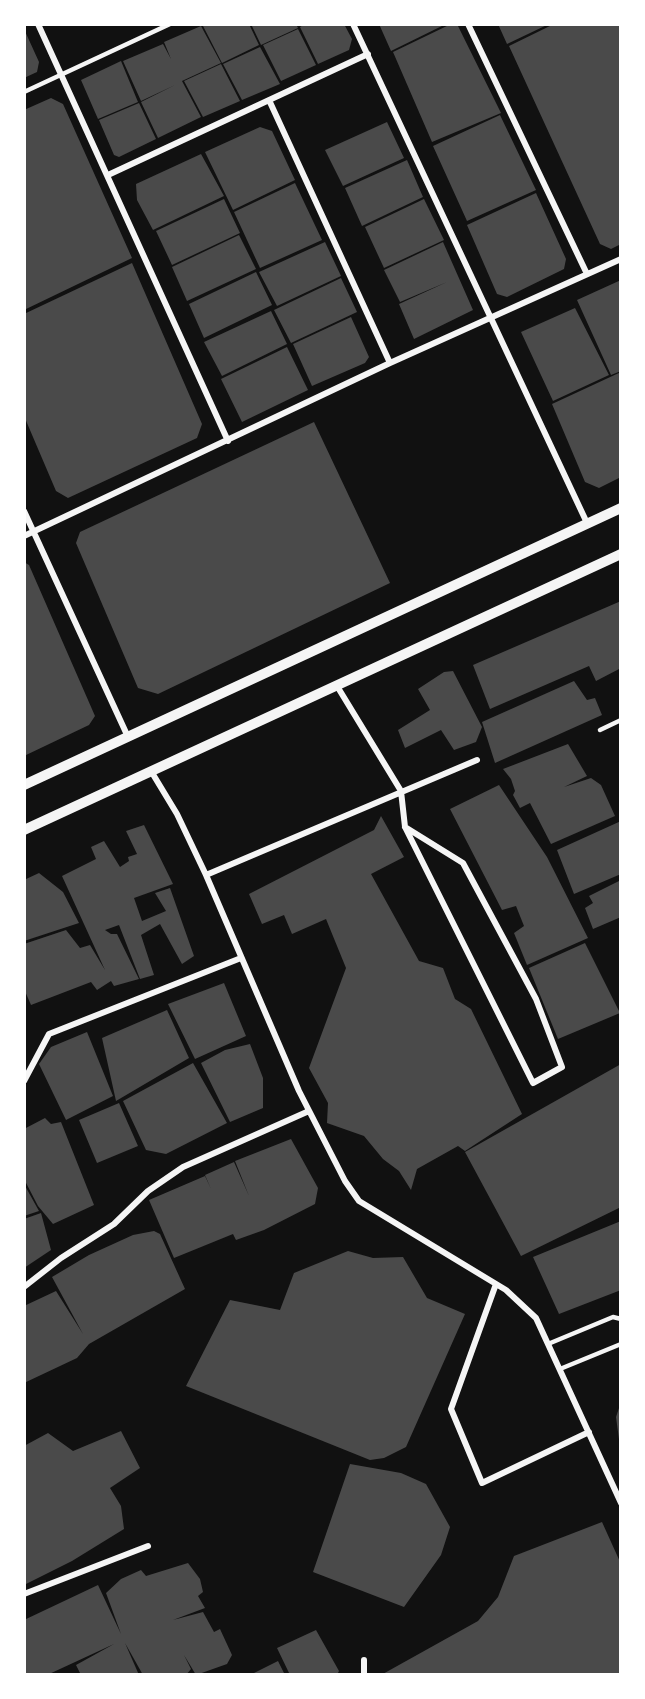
<!DOCTYPE html>
<html>
<head>
<meta charset="utf-8">
<style>
	body { margin:0 }
	#map { position:relative; width:645px; height:1699px; overflow:hidden; background:#111; font-family:Roboto,sans-serif }
	canvas { display:block }
	.frame { position:absolute; inset:0; border:26px solid #fff; pointer-events:none }
</style>
</head>
<body>
<div id="map">
<canvas width="645" height="1699"></canvas>
<div class="frame"></div>
</div>
<script>
const ctx = document.querySelector('canvas').getContext('2d');
ctx.lineJoin = 'round';
function fillPath(path, color) {
  ctx.fillStyle = color;
  ctx.fill(path, 'evenodd');
}
function poly(rows) {
  const path = new Path2D();
  for (const r of rows) {
    path.moveTo(r[0], r[1]);
    for (let i = 2; i < r.length; i += 2) path.lineTo(r[i], r[i + 1]);
  }
  return path;
}
function trace(path, color, width, dash) {
  ctx.strokeStyle = color;
  ctx.lineWidth = width;
  ctx.lineCap = dash ? 'butt' : 'round';
  ctx.setLineDash(dash || []);
  ctx.stroke(path);
}
fillPath(poly([
	[202,24,249,24,259,45,222,63],
	[251,24,296,24,298,28,261,45],
	[305,24,344,24,352,39,349,50,318,64,300,27],
	[379,24,446,24,391,51],
	[451,24,457,24,501,113,432,142,393,52],
	[498,24,549,24,507,44],
	[554,24,621,24,621,244,611,249,600,244,509,46],
	[201,26,221,63,182,81,201,117,158,138,141,102,175,85,141,101,123,61,163,44,171,59,164,42],
	[24,29,39,62,37,72,24,78],
	[298,29,316,65,281,81,263,45],
	[260,47,280,84,242,100,223,64],
	[121,61,138,102,98,119,81,80],
	[221,64,240,101,203,117,184,81],
	[51,98,63,104,132,258,24,310,24,110],
	[139,103,156,139,119,157,114,155,99,120],
	[500,115,536,190,467,221,433,146],
	[387,122,404,158,343,186,325,150],
	[260,127,272,131,295,180,233,210,205,152],
	[201,154,224,196,153,230,137,200,136,184],
	[407,160,423,197,362,226,345,188],
	[295,183,322,240,260,268,234,212],
	[536,193,566,259,564,269,507,297,497,294,467,225],
	[224,199,240,233,172,265,156,231],
	[424,199,444,240,384,268,365,227],
	[239,235,256,269,187,301,172,267],
	[325,242,341,276,277,306,259,272],
	[443,242,473,310,414,339,399,304,447,282,400,302,384,270],
	[132,263,202,424,197,438,68,498,56,491,24,416,24,314],
	[256,272,272,305,204,338,189,304],
	[341,278,357,312,291,343,274,310],
	[621,280,621,371,611,375,577,300],
	[575,308,609,375,553,401,521,332],
	[271,311,287,344,222,376,204,342],
	[351,317,369,357,365,363,312,386,293,344],
	[287,347,308,390,242,422,221,379],
	[621,372,621,477,599,488,585,482,552,404],
	[314,422,390,583,158,694,138,688,76,543,80,532],
	[24,562,29,565,95,716,89,725,24,756],
	[621,601,621,668,596,681,589,666,490,709,473,665],
	[453,671,482,727,476,742,454,750,441,730,405,748,398,730,430,710,418,689,444,672],
	[574,681,587,700,595,698,602,715,495,763,482,722],
	[568,744,587,776,564,787,591,778,601,785,615,816,551,844,530,803,520,808,513,795,515,791,511,779,503,769],
	[499,785,547,857,588,938,527,965,514,933,524,926,516,906,502,910,450,809],
	[381,816,404,857,371,874,419,961,443,968,455,999,471,1009,522,1114,465,1151,458,1146,417,1169,411,1190,399,1171,383,1159,364,1136,327,1123,328,1103,309,1068,346,968,326,919,292,934,284,915,262,924,249,894,374,830],
	[621,821,621,874,574,894,557,850],
	[144,825,173,884,134,898,142,921,166,911,155,893,170,888,194,956,182,964,160,924,141,935,154,975,140,979,119,925,105,930,111,934,117,934,139,979,114,986,111,981,97,990,91,982,31,1005,24,989,24,944,66,930,80,948,90,945,105,970,62,876,96,859,91,847,104,841,120,867,129,861,128,857,137,854,126,831],
	[39,873,63,892,79,923,24,941,24,880],
	[621,880,621,917,593,929,585,908,593,903,589,896],
	[585,943,620,1013,558,1039,529,968],
	[224,983,246,1036,195,1059,168,1004],
	[167,1010,189,1058,116,1101,102,1038],
	[87,1032,113,1096,66,1120,39,1064,51,1047],
	[250,1044,263,1078,263,1108,230,1122,201,1063,225,1050],
	[193,1063,227,1123,166,1154,146,1150,123,1101],
	[621,1064,621,1207,521,1256,465,1152],
	[119,1103,138,1146,97,1163,79,1120],
	[45,1118,51,1124,61,1122,94,1205,53,1224,38,1206,24,1179,24,1129],
	[291,1139,318,1188,315,1204,264,1230,236,1240,233,1234,174,1258,149,1200,205,1176,211,1189,205,1175,234,1162,249,1196,235,1161],
	[24,1184,39,1211,24,1216],
	[41,1213,51,1250,24,1268,24,1219],
	[621,1221,621,1290,559,1314,533,1257],
	[154,1231,160,1234,185,1289,89,1344,77,1358,24,1383,24,1306,56,1291,83,1334,52,1277,89,1255,133,1235],
	[348,1251,373,1258,403,1257,427,1298,465,1314,406,1447,384,1458,370,1460,186,1386,230,1300,280,1310,294,1273],
	[621,1402,621,1454,616,1417],
	[121,1431,140,1468,110,1488,121,1506,124,1529,72,1561,24,1585,24,1446,48,1433,73,1451],
	[350,1464,401,1473,426,1484,450,1527,441,1555,404,1607,313,1572],
	[602,1522,621,1564,621,1675,381,1675,478,1621,498,1597,514,1556],
	[188,1563,200,1579,203,1592,198,1596,205,1608,173,1620,203,1612,214,1632,220,1629,232,1655,227,1664,196,1675,184,1655,191,1669,186,1675,143,1675,125,1643,139,1675,81,1675,76,1665,114,1644,47,1675,24,1675,24,1620,98,1585,121,1634,106,1593,121,1579,141,1570,146,1576],
	[316,1630,339,1671,337,1675,290,1675,277,1648],
	[278,1661,285,1675,250,1675]
]), '#4a4a4a');
trace(poly([
	[24,92,170,24],
	[600,730,621,720],
	[548,1344,613,1317,621,1319],
	[560,1369,621,1344]
]), '#f5f5f5', 4.5);
trace(poly([
	[38,24,228,441],
	[353,24,587,523],
	[468,24,587,274],
	[269,100,390,363],
	[108,175,368,54],
	[24,511,128,737],
	[24,536,390,363,621,259],
	[337,686,401,791,405,827,533,1083,562,1067,536,999,463,863,405,827],
	[151,771,177,814,206,875,299,1091,345,1181,359,1201,506,1290,536,1318,621,1503],
	[206,875,477,760],
	[24,1081,49,1034,241,958],
	[496,1284,451,1409,482,1483,589,1432],
	[24,1287,61,1258,114,1224,148,1191,183,1167,309,1111],
	[24,1594,148,1546],
	[364,1660,364,1675]
]), '#f5f5f5', 6);
trace(poly([
	[24,785,621,508],
	[24,830,621,554]
]), '#f5f5f5', 10);
</script>
</body>
</html>
